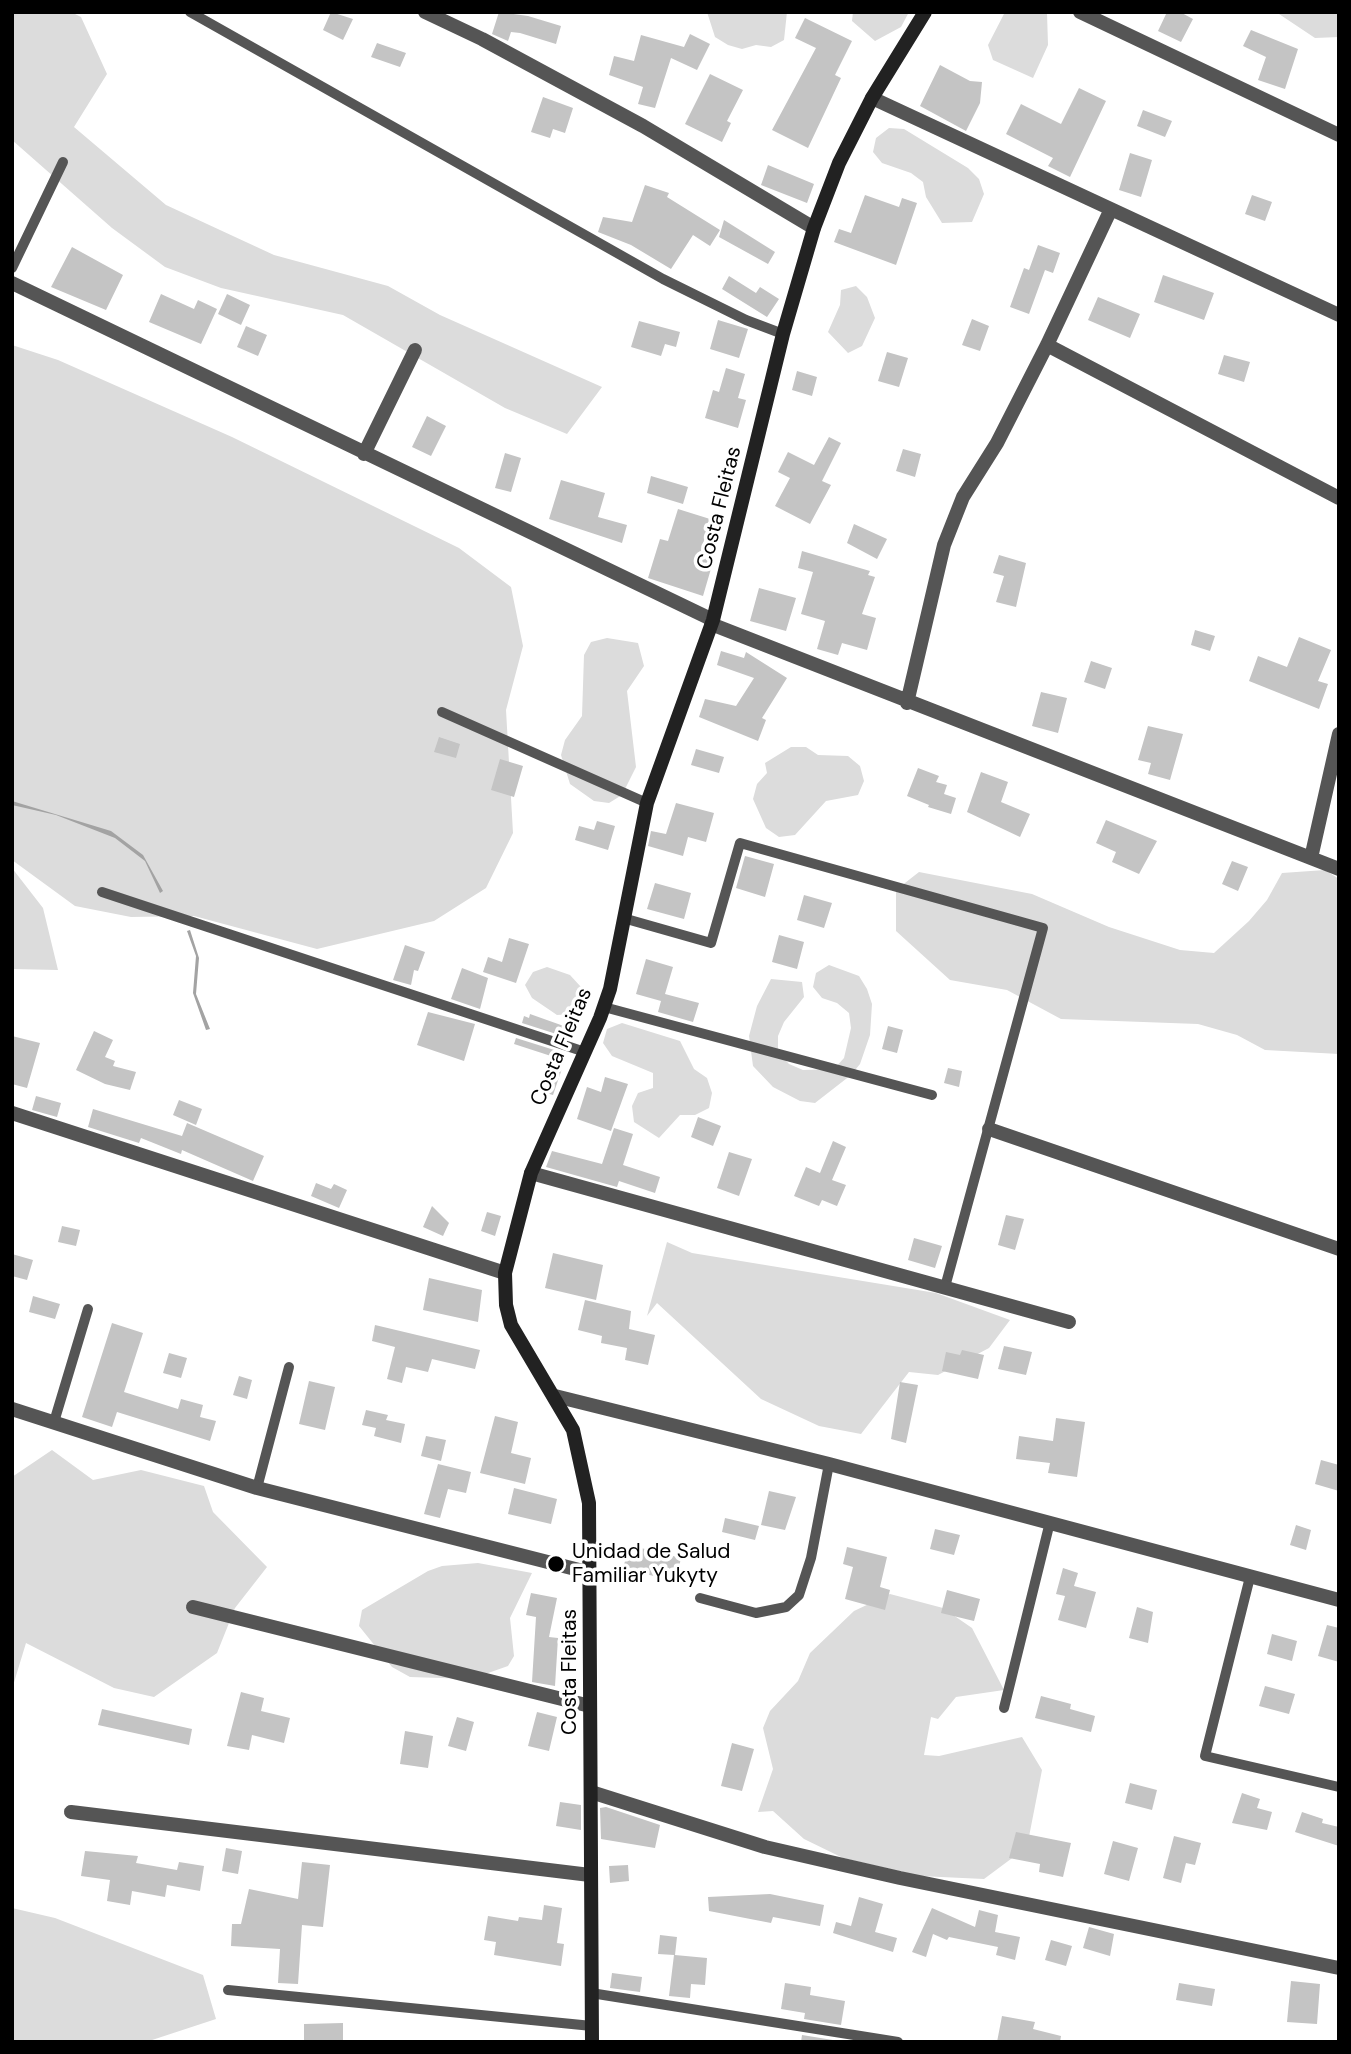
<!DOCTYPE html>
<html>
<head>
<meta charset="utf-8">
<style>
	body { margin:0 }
	#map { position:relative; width:1351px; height:2054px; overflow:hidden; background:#fff; font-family:"DM Sans",sans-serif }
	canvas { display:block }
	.frame { position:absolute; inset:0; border:14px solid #000; pointer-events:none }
</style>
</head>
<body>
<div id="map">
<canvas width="1351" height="2054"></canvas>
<div class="frame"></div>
</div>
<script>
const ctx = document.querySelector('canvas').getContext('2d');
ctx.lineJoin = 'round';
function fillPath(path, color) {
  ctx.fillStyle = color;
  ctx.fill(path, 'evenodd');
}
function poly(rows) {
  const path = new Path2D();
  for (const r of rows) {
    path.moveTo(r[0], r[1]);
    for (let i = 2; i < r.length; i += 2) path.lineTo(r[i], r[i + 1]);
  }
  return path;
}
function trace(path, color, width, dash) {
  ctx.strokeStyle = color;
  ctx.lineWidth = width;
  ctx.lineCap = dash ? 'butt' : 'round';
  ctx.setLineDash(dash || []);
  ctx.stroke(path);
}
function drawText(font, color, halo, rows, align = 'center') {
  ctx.font = font + ' "DM Sans",sans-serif';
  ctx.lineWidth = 7;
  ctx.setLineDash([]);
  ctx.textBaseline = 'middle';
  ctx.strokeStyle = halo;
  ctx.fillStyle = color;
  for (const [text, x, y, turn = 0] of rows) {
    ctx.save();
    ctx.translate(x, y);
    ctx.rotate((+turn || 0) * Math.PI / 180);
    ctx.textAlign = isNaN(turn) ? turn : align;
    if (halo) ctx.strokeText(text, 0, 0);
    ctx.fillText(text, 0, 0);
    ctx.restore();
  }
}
fillPath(poly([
	[12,12,71,12,81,17,107,74,74,127,166,205,274,255,388,286,440,315,602,387,567,434,505,408,343,315,221,288,165,267,112,228,12,140],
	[707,12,787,12,784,40,771,47,756,45,742,49,728,45,715,37],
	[853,12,909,12,901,27,875,41,852,21],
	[1005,12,1047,13,1048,45,1033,78,993,60,988,45],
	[1276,12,1339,12,1339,37,1315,38],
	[889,128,904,129,968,168,979,179,984,194,972,222,942,223,926,197,923,182,911,173,882,163,873,152,876,138],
	[856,286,867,297,875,318,862,346,848,353,828,332,840,305,841,290],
	[12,345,58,360,232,437,459,548,511,587,523,646,506,710,513,833,486,888,434,921,317,949,194,916,131,917,75,906,12,860],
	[607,638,638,643,644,666,627,691,636,767,622,795,609,803,594,801,570,784,561,755,565,740,582,716,584,655,591,642],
	[791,747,806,747,818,755,848,756,860,766,864,781,858,795,826,801,795,835,779,837,766,828,753,799,757,784,767,773,765,763],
	[12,868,43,908,58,970,12,969],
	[1325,870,1339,879,1339,1054,1265,1050,1237,1035,1198,1024,1061,1019,1007,990,950,980,896,931,896,890,919,872,1032,894,1109,927,1180,950,1214,953,1249,921,1267,900,1282,873],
	[829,965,859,976,867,989,872,1004,870,1035,860,1064,851,1075,815,1103,800,1101,773,1087,753,1066,749,1036,757,1006,771,979,802,982,804,997,784,1022,778,1036,778,1052,789,1064,803,1070,834,1069,844,1058,851,1028,849,1013,837,1003,822,998,813,987,816,973],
	[547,967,570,975,581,987,582,1002,572,1014,557,1015,532,998,525,985,533,972],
	[622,1023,680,1041,694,1069,707,1078,712,1093,709,1108,695,1115,680,1115,659,1138,634,1122,632,1106,638,1093,653,1088,653,1073,612,1056,603,1043,607,1029],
	[667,1242,692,1253,936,1293,1010,1320,989,1348,938,1375,909,1372,861,1434,819,1426,761,1399,657,1303,647,1316],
	[52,1450,93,1480,141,1470,204,1486,213,1512,267,1567,235,1608,217,1653,154,1697,114,1688,26,1643,12,1689,12,1477],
	[478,1563,532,1573,510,1618,514,1656,508,1666,471,1679,410,1677,392,1667,359,1626,362,1610,428,1571,442,1566],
	[890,1594,943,1608,972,1628,1004,1690,956,1697,938,1719,931,1717,924,1755,939,1756,1022,1737,1042,1770,1027,1847,984,1879,920,1876,843,1858,804,1839,773,1811,758,1812,773,1769,763,1728,770,1711,798,1681,810,1653,854,1611],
	[12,1908,55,1918,203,1975,216,2019,146,2042,12,2042]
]), '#dcdcdc');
fillPath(poly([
	[12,801,111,831,143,855,163,891,160,893,145,861,115,838,56,815,12,805],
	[190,930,199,958,196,994,210,1029,206,1030,193,993,196,956,187,931]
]), '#a3a3a3');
fillPath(poly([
	[331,12,353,19,343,40,323,30],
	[499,12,528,16,561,26,556,44,520,33,511,32,508,41,492,34],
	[1167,12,1180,12,1193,19,1181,42,1158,31],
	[805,18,852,41,835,75,841,78,808,148,772,130,816,48,795,38],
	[1251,30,1298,49,1285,89,1258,80,1266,57,1243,46],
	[690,34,710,44,697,70,671,58,655,108,638,104,643,87,609,75,614,56,634,61,641,35,684,47],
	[377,43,406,53,400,67,371,57],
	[940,65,970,81,982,82,980,103,966,131,920,106],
	[710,74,743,90,727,121,731,123,722,142,685,124],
	[1079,88,1106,101,1070,177,1048,166,1053,158,1006,134,1021,104,1061,124],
	[543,97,573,108,565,133,553,129,550,138,531,132],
	[1143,110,1172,121,1165,137,1137,126],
	[1130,153,1152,160,1141,197,1119,190],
	[768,165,814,184,807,203,761,185],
	[645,185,669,193,667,197,720,230,710,246,693,235,671,269,631,245,598,232,603,217,632,222],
	[865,195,899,207,902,198,917,203,896,265,834,242,839,229,851,233],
	[1252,195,1272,202,1265,221,1245,214],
	[724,220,775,252,768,264,719,237],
	[1038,245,1060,253,1053,273,1045,270,1029,314,1010,307,1024,268,1029,270],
	[72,247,123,275,106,310,51,287],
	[1163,275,1214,293,1204,320,1154,302],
	[729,276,756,293,760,287,779,299,767,317,722,289],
	[161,294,194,309,198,300,217,309,201,344,149,322],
	[227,294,250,305,241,325,218,314],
	[1098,297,1140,314,1130,338,1088,320],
	[972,319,989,326,980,351,962,345],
	[718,320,748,329,739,358,710,349],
	[639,321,680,332,676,347,665,344,661,356,631,347],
	[246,326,267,335,258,356,237,347],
	[887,352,908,358,899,387,878,381],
	[1224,355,1250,362,1244,382,1218,374],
	[726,368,745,374,738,398,746,400,738,428,705,418,713,390,719,392],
	[797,371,817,377,812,396,792,390],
	[427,416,446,426,431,456,412,447],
	[829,437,841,443,822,481,831,485,810,524,775,506,790,478,778,472,788,452,814,465],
	[903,449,921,454,915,477,896,471],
	[505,453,521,458,511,492,495,488],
	[651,476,688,487,683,504,647,493],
	[561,480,605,493,598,517,627,525,622,543,549,519],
	[678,509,710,519,701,551,715,555,703,596,648,578,660,539,668,541],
	[854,524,887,539,877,559,847,543],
	[802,551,870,571,868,575,875,577,862,614,876,618,867,650,842,643,838,655,817,649,825,621,801,614,813,572,798,568],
	[999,555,1026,563,1016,607,996,602,1004,576,993,573],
	[759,588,796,598,786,631,750,621],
	[1195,630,1215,636,1210,651,1191,645],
	[1299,637,1331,650,1318,681,1328,684,1319,709,1249,681,1258,656,1287,667],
	[721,651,744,658,746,652,787,678,762,718,766,720,758,741,699,717,705,699,736,706,754,678,717,665],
	[1091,661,1112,668,1105,689,1084,682],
	[1041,692,1067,698,1058,733,1032,726],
	[1148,726,1183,734,1170,780,1148,774,1151,763,1138,760],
	[439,737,460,744,456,758,434,752],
	[696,749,724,757,719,773,691,765],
	[500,759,523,766,514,797,491,790],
	[918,768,939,776,936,782,947,785,944,794,956,798,951,814,928,807,929,805,907,796],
	[981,772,1008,782,1001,802,1030,814,1020,837,967,812],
	[676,803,714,813,706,842,688,837,683,856,648,846,651,831,666,834],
	[1106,820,1157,841,1139,874,1112,862,1116,852,1096,843],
	[597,821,615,826,608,850,575,840,579,826,594,830],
	[745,856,774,864,765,897,736,888],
	[1232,861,1248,867,1238,891,1222,884],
	[655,883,691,893,684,919,647,909],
	[804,895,832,903,824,928,797,920],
	[779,935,804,942,797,969,772,962],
	[509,938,529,944,516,983,483,972,488,957,502,962],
	[405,945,425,952,418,971,414,970,411,985,393,980],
	[646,959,673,967,665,994,699,1003,693,1022,658,1012,661,1001,636,994],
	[462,968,488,978,480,1009,451,999],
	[428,1012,475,1024,464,1061,417,1045],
	[530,1014,575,1030,572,1039,522,1023,524,1016,529,1018],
	[888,1026,903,1030,897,1053,882,1049],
	[94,1031,113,1040,105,1057,115,1061,113,1066,136,1072,130,1090,105,1084,76,1070],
	[12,1036,40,1043,27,1088,12,1084],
	[516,1038,567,1054,553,1095,539,1091,551,1056,514,1044],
	[948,1068,962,1071,959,1087,944,1083],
	[605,1077,628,1084,611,1131,577,1119,587,1087,601,1092],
	[36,1096,61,1103,57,1117,32,1110],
	[179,1100,202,1109,196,1125,173,1115],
	[93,1109,182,1136,187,1123,264,1156,253,1181,182,1150,181,1154,141,1138,139,1143,88,1127],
	[698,1117,721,1126,713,1146,691,1137],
	[614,1128,633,1134,623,1165,660,1177,655,1193,619,1181,617,1187,546,1167,552,1151,602,1164],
	[833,1141,846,1147,832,1180,846,1185,837,1206,822,1200,819,1206,794,1196,806,1167,820,1173],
	[729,1152,752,1159,739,1196,717,1188],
	[316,1183,331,1189,334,1184,347,1190,339,1208,311,1196],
	[432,1206,449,1223,443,1236,423,1227],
	[487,1212,501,1216,495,1236,481,1231],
	[1006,1215,1024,1219,1015,1250,998,1245],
	[62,1226,80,1230,76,1246,58,1242],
	[914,1238,942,1246,935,1268,908,1260],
	[553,1253,603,1265,596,1300,545,1288],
	[12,1254,33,1260,27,1280,12,1276],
	[429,1278,482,1290,478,1322,423,1310],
	[33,1296,60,1304,55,1319,29,1312],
	[585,1300,631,1311,629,1329,655,1335,648,1365,625,1360,627,1348,601,1343,602,1336,578,1330],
	[112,1323,143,1333,124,1392,178,1409,181,1399,203,1405,200,1417,216,1421,210,1441,117,1412,112,1427,82,1417],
	[375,1325,480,1350,475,1369,432,1359,428,1372,406,1367,402,1383,387,1379,395,1347,372,1341],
	[1004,1346,1032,1352,1026,1375,998,1369],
	[962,1350,984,1355,978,1379,942,1371,946,1352,960,1355],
	[169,1353,187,1358,181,1378,163,1373],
	[239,1376,252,1380,247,1399,233,1395],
	[309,1381,335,1387,325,1430,299,1424],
	[900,1382,918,1385,906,1443,891,1439],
	[366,1410,388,1415,386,1420,405,1424,401,1443,374,1436,376,1428,362,1425],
	[495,1416,518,1422,511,1453,531,1458,525,1484,480,1473],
	[1056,1418,1085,1422,1077,1477,1048,1473,1050,1463,1016,1459,1019,1436,1053,1441],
	[426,1436,446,1440,441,1461,421,1456],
	[1321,1460,1339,1465,1339,1491,1315,1484],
	[438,1464,471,1472,466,1493,448,1489,440,1518,424,1514],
	[514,1488,557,1499,551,1524,508,1514],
	[769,1491,796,1497,785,1530,761,1525],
	[725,1518,759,1526,755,1540,722,1532],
	[1296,1525,1311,1530,1306,1550,1290,1545],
	[935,1529,960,1535,954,1555,930,1549],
	[629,1545,681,1558,676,1581,623,1569],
	[847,1547,887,1557,880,1587,890,1590,885,1610,845,1599,853,1567,843,1564],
	[1063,1568,1078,1573,1074,1586,1096,1592,1086,1628,1058,1620,1065,1596,1056,1594],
	[947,1590,980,1599,974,1621,941,1613],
	[531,1593,557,1598,549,1637,558,1638,555,1686,532,1682,536,1617,526,1615],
	[1137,1607,1153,1612,1148,1643,1129,1638],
	[1327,1625,1339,1628,1339,1662,1318,1656],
	[1272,1634,1297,1641,1292,1661,1267,1654],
	[1265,1686,1295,1694,1289,1714,1259,1706],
	[241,1692,264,1698,261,1711,290,1718,284,1743,252,1735,249,1750,227,1746],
	[1041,1696,1071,1704,1070,1709,1095,1716,1091,1732,1035,1718],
	[102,1709,192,1729,189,1745,98,1725],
	[537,1712,557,1717,549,1751,528,1746],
	[457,1717,474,1722,466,1751,448,1746],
	[405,1731,433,1736,428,1768,400,1764],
	[732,1743,754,1749,742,1791,721,1786],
	[1130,1783,1157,1790,1152,1810,1125,1803],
	[1242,1793,1260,1799,1257,1808,1272,1812,1267,1830,1232,1823],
	[560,1802,581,1805,581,1830,556,1826],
	[606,1807,660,1825,655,1848,601,1839,600,1808],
	[1302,1812,1323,1819,1322,1823,1339,1827,1339,1846,1295,1832],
	[1016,1832,1071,1843,1063,1877,1039,1872,1040,1864,1009,1858],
	[1174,1836,1201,1843,1195,1865,1186,1863,1181,1883,1163,1878],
	[1113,1841,1138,1848,1129,1881,1104,1874],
	[226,1848,242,1851,238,1874,222,1871],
	[85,1851,138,1856,136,1863,177,1870,179,1862,204,1866,200,1891,167,1885,165,1897,132,1891,130,1905,107,1901,110,1880,81,1876],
	[302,1862,330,1865,323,1927,302,1925,298,1984,278,1983,280,1949,231,1946,232,1924,241,1924,249,1889,298,1899],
	[628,1865,629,1881,610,1883,609,1866],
	[770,1894,824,1905,820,1926,773,1917,771,1923,709,1911,708,1897],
	[859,1897,883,1904,875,1932,897,1938,893,1952,833,1933,836,1922,851,1926],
	[544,1905,562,1908,557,1943,564,1944,561,1966,494,1955,496,1942,484,1940,488,1916,518,1921,519,1917,542,1920],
	[932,1908,975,1927,979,1910,998,1915,995,1932,1020,1937,1015,1960,996,1955,998,1947,949,1937,947,1940,933,1934,926,1957,912,1952],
	[1089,1927,1114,1934,1110,1956,1083,1948],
	[660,1935,677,1937,675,1955,707,1958,705,1985,691,1984,690,1998,669,1996,674,1955,658,1954],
	[1051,1940,1072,1946,1066,1966,1045,1960],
	[612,1973,642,1977,640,1992,610,1988],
	[1291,1981,1320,1984,1317,2024,1287,2022],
	[785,1983,811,1987,810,1995,845,2001,841,2025,804,2019,805,2013,781,2009],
	[1179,1983,1215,1989,1212,2006,1176,2000],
	[1002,2016,1035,2022,1033,2029,1061,2036,1060,2042,997,2042],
	[343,2023,343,2042,304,2042,304,2024],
	[802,2035,839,2041,839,2042,801,2042]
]), '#c4c4c4');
trace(poly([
	[190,12,663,279,746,320,783,334],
	[12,268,63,162],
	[442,712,647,803],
	[102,892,585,1052],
	[623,918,711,943,740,843,1043,928,945,1287],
	[604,1007,932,1095],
	[54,1422,88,1309],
	[257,1488,289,1367],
	[1250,1577,1205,1756,1339,1787],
	[700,1598,756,1613,786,1607,799,1595,811,1558,829,1464],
	[1004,1708,1050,1522],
	[228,1990,592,2026],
	[591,1993,898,2042]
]), '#555', 10);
trace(poly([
	[425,12,482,39,643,126,814,228],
	[1080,12,1339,135],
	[872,98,1339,315],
	[12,283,713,620],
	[1047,345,1339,498],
	[364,454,415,350],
	[711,624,1339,869],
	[907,703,944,545,963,497,997,443,1047,345,1111,209],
	[1311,858,1339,734],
	[12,1113,505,1273],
	[989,1129,1339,1249],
	[531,1173,1069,1322],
	[555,1396,829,1464,1339,1600],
	[12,1409,257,1488,591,1573],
	[193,1607,590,1706],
	[591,1792,765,1847,900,1878,1339,1968],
	[71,1812,590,1875]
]), '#555', 14);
trace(poly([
	[592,2042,589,1503,573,1430,511,1325,506,1305,505,1273,531,1173,600,1018,610,989,647,803,713,620,783,334,814,228,839,163,872,98,925,12]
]), '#222', 14);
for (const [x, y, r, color] of [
	[556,1564,9,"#000"]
]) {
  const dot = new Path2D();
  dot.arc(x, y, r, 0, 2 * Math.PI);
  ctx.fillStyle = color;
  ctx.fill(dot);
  trace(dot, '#fff', 2.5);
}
drawText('21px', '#000', '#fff', [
	["Costa Fleitas",720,508,-76],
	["Costa Fleitas",562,1047,-67],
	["Costa Fleitas",570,1672,-90]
]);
drawText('21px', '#000', '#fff', [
	["Unidad de Salud",572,1552],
	["Familiar Yukyty",572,1576]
], 'left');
</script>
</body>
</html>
